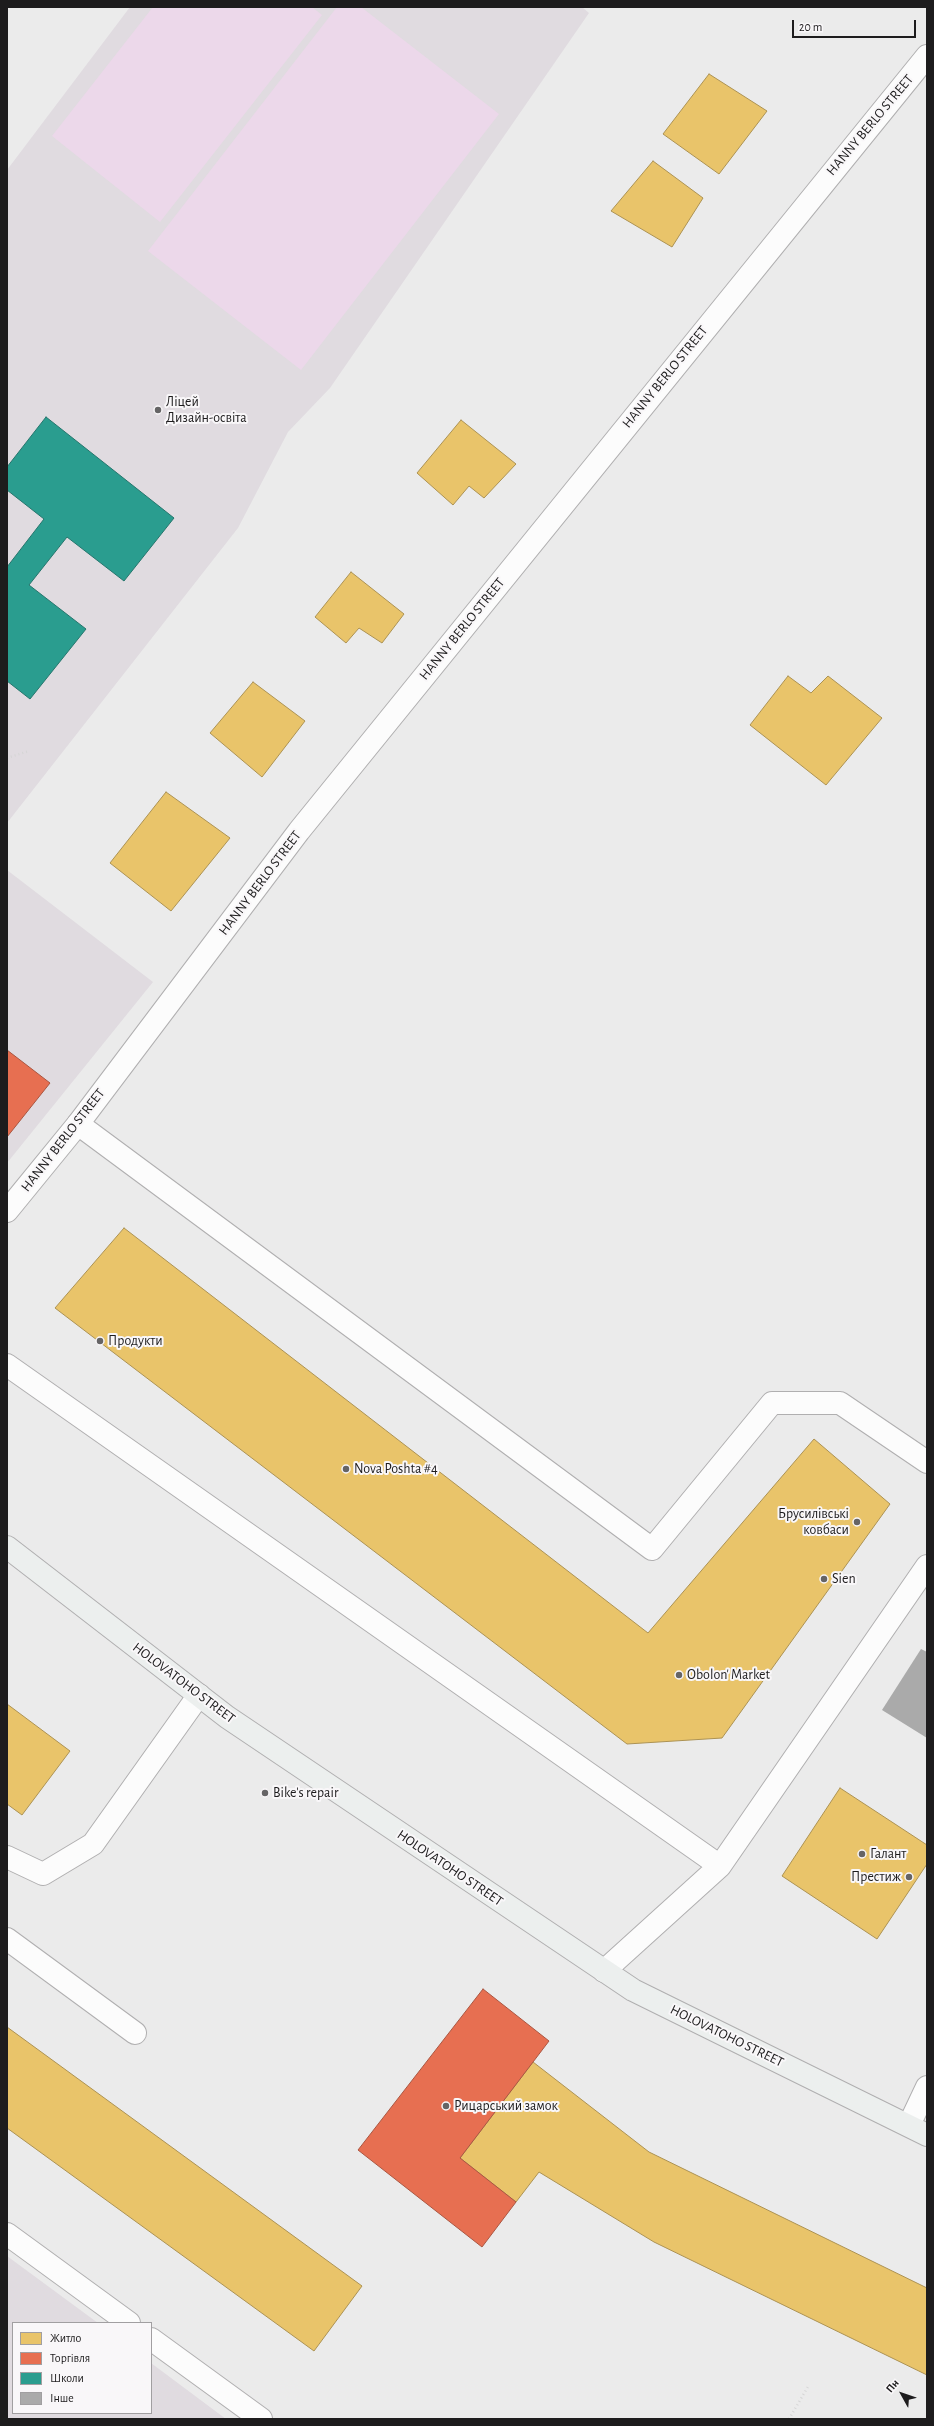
<!DOCTYPE html>
<html>
<head>
<meta charset="utf-8">
<style>
	body { margin:0 }
	#map { position:relative; width:934px; height:2426px; overflow:hidden; background:#ebebeb; font-family:"Alegreya Sans",sans-serif }
	canvas { display:block }
	.frame { position:absolute; inset:0; border:8px solid #1d1c1d; pointer-events:none }
	.legend { position:absolute; left:12px; top:2322px; width:140px; height:92px; box-sizing:border-box; background:#f9f7f9; border:1px solid #a19fa1; margin:0; padding:5px 7px; list-style:none; font-size:12px; color:#1d1c1d }
	.legend li { display:flex; align-items:center; gap:8px; height:20px }
	.legend b { width:20px; border:1px solid #a19fa1 }
	.north { position:absolute; left:882px; top:2374px; width:40px; height:40px; -webkit-text-stroke:3px #f9f7f9; paint-order:stroke; rotate:310deg; font-size:11px; font-weight:700; line-height:16px; text-align:center; color:#1d1c1d }
	.north::after { content:''; display:block; margin:auto; width:14px; height:18px; background:#1d1c1d; clip-path:polygon(50% 0,100% 100%,50% 72%,0 100%) }
	.scale { position:absolute; left:792px; top:20px; width:124px; height:18px; box-sizing:border-box; border:2px solid #1d1c1d; border-top:0; padding-left:5px; font-size:12px; line-height:14px; white-space:nowrap; color:#1d1c1d; -webkit-text-stroke:3px #f9f7f9; paint-order:stroke }
</style>
</head>
<body>
<div id="map">
<canvas width="934" height="2426"></canvas>
<div class="frame"></div>
<ul class="legend">
<li><b style="height:11px;background:#e9c46a"></b>Житло</li>
<li><b style="height:11px;background:#e76f51"></b>Торгівля</li>
<li><b style="height:11px;background:#2a9d8f"></b>Школи</li>
<li><b style="height:11px;background:#aaa"></b>Інше</li>
</ul>
<div class="north">Пн</div>
<div class="scale">20 m</div>
</div>
<script>
const ctx = document.querySelector('canvas').getContext('2d');
ctx.lineJoin = 'round';
function fillPath(path, color) {
  ctx.fillStyle = color;
  ctx.fill(path, 'evenodd');
}
function poly(rows) {
  const path = new Path2D();
  for (const r of rows) {
    path.moveTo(r[0], r[1]);
    for (let i = 2; i < r.length; i += 2) path.lineTo(r[i], r[i + 1]);
  }
  return path;
}
function trace(path, color, width, dash) {
  ctx.strokeStyle = color;
  ctx.lineWidth = width;
  ctx.lineCap = dash ? 'butt' : 'round';
  ctx.setLineDash(dash || []);
  ctx.stroke(path);
}
function drawText(font, color, halo, rows, align = 'center') {
  ctx.font = font + ' "Alegreya Sans",sans-serif';
  ctx.lineWidth = 4;
  ctx.setLineDash([]);
  ctx.textBaseline = 'middle';
  ctx.strokeStyle = halo;
  ctx.fillStyle = color;
  for (const [text, x, y, turn = 0] of rows) {
    ctx.save();
    ctx.translate(x, y);
    ctx.rotate((+turn || 0) * Math.PI / 180);
    ctx.textAlign = isNaN(turn) ? turn : align;
    if (halo) ctx.strokeText(text, 0, 0);
    ctx.fillText(text, 0, 0);
    ctx.restore();
  }
}
fillPath(poly([
	[130,7,582,7,589,13,330,388,288,432,238,528,7,823,7,170],
	[7,870,153,982,7,1163],
	[7,2256,98,2323,13,2323,13,2413,151,2413,151,2363,226,2419,7,2419]
]), '#e0dbe0');
fillPath(poly([
	[153,7,312,7,322,15,160,222,52,136],
	[337,7,361,7,499,114,301,370,148,251]
]), '#ecd8ea');
const homes = poly([
	[709,74,767,111,719,174,663,134,709,74],
	[653,161,703,198,672,247,611,211,653,161],
	[461,420,516,464,484,498,469,486,453,505,417,473,461,420],
	[351,572,404,614,382,643,359,628,346,643,315,617,351,572],
	[788,676,811,693,828,676,882,718,826,785,750,725,788,676],
	[253,682,305,721,262,777,210,733,253,682],
	[166,792,230,838,171,911,110,863,166,792],
	[124,1228,648,1633,814,1439,890,1504,722,1738,627,1744,55,1308,124,1228],
	[7,1704,70,1751,22,1815,7,1804,7,1704],
	[840,1788,927,1845,927,1864,877,1939,782,1876,840,1788],
	[7,2027,362,2286,314,2351,7,2128,7,2027],
	[533,2062,649,2152,927,2288,927,2375,654,2242,539,2172,516,2202,460,2158,533,2062]
]);
fillPath(homes, '#e9c46a');
trace(homes, '#ac9253', 1);
const shops = poly([
	[7,1050,50,1083,7,1137,7,1050],
	[483,1989,549,2041,460,2158,516,2202,482,2247,358,2150,483,1989]
]);
fillPath(shops, '#e76f51');
trace(shops, '#aa5641', 1);
const schools = poly([
	[46,417,174,518,124,581,67,537,29,585,86,629,30,699,7,681,7,567,44,519,7,490,7,467,46,417]
]);
fillPath(schools, '#2a9d8f');
trace(schools, '#26766d', 1);
fillPath(poly([
	[921,1649,927,1652,927,1738,882,1710]
]), '#aaa');
const service = poly([
	[78,1124,652,1549,772,1403,840,1403,927,1462],
	[7,1365,720,1866,927,1566],
	[7,1857,43,1874,93,1844,199,1695],
	[7,1939,135,2033],
	[604,1971,720,1866],
	[7,2234,129,2323],
	[151,2339,261,2419]
]);
const minor = poly([
	[7,1211,78,1124,299,831,927,56],
	[909,2125,927,2087]
]);
const secondary = poly([
	[7,1547,227,1717,633,1990,927,2135]
]);
trace(service, '#b0afb0', 24);
trace(minor, '#b0afb0', 24);
trace(secondary, '#b0afb0', 24);
trace(poly([
	[7,758,29,751],
	[789,2419,809,2385]
]), '#d5d5d5', 2.5, [1, 3]);
trace(service, '#fcfcfc', 22);
trace(minor, '#fcfcfc', 22);
trace(secondary, '#ecefee', 22);
for (const [x, y, r, color] of [
	[158,410,4,"#656465"],
	[100,1341,4,"#656465"],
	[346,1469,4,"#656465"],
	[857,1522,4,"#656465"],
	[824,1579,4,"#656465"],
	[679,1675,4,"#656465"],
	[265,1793,4,"#656465"],
	[862,1854,4,"#656465"],
	[909,1877,4,"#656465"],
	[446,2106,4,"#656465"]
]) {
  const dot = new Path2D();
  dot.arc(x, y, r, 0, 2 * Math.PI);
  ctx.fillStyle = color;
  ctx.fill(dot);
  trace(dot, '#f9f7f9', 1.5);
}
drawText('14px', '#1d1c1d', '#f9f7f9', [
	["HANNY BERLO STREET",870,125,-50],
	["HANNY BERLO STREET",665,377,-51],
	["HANNY BERLO STREET",462,629,-51],
	["HANNY BERLO STREET",260,883,-53],
	["HANNY BERLO STREET",63,1140,-52],
	["HOLOVATOHO STREET",184,1683,37],
	["HOLOVATOHO STREET",450,1868,34],
	["HOLOVATOHO STREET",727,2036,26]
]);
drawText('14px', '#1d1c1d', '#f9f7f9', [
	["Ліцей",166,402],
	["Дизайн-освіта",166,418],
	["Продукти",108,1341],
	["Nova Poshta #4",354,1469],
	["Брусилівські",849,1514,"right"],
	["ковбаси",849,1530,"right"],
	["Sien",832,1579],
	["Obolon' Market",687,1675],
	["Bike's repair",273,1793],
	["Галант",870,1854],
	["Престиж",901,1877,"right"],
	["Рицарський замок",454,2106]
], 'left');
</script>
</body>
</html>
